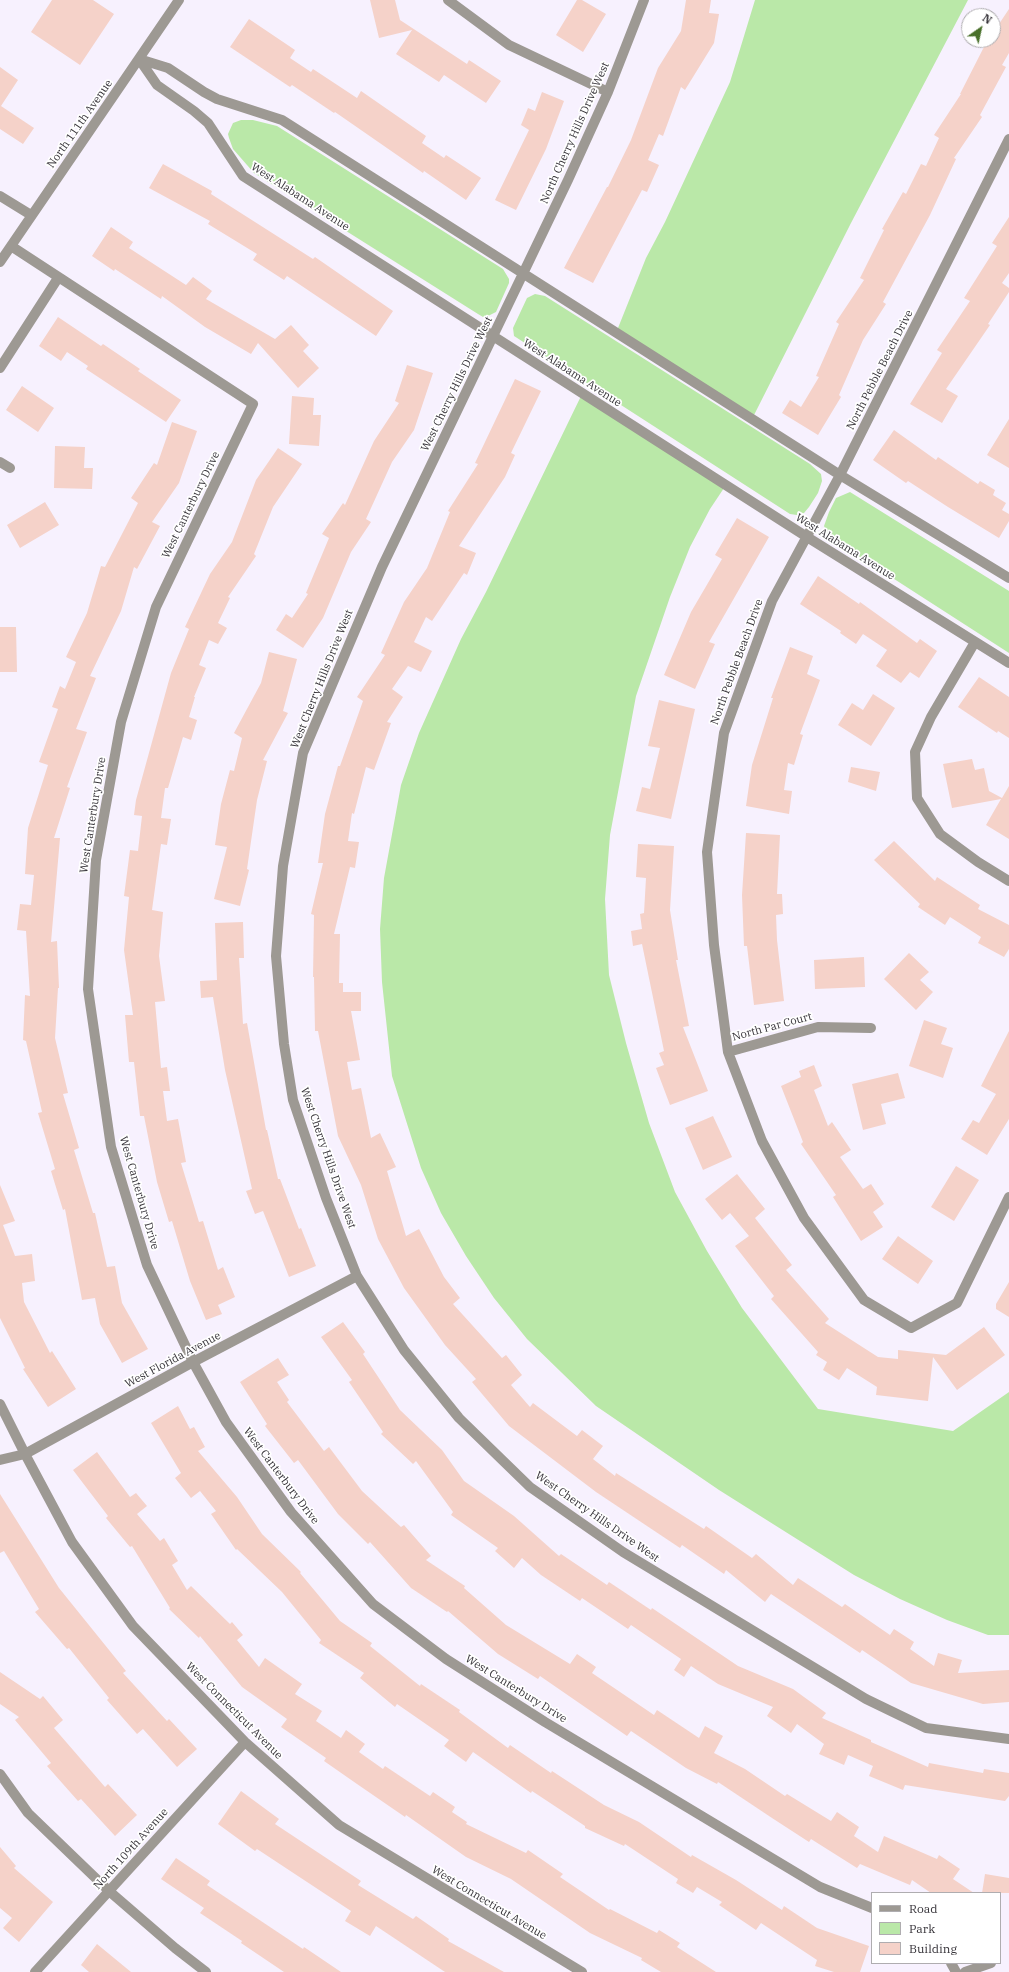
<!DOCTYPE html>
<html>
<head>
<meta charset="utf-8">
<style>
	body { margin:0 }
	#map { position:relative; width:1009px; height:1972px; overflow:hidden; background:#f7f1fe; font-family:"IBM Plex Serif",serif }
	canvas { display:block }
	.legend { position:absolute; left:871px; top:1892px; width:130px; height:72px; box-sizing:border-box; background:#fff; border:1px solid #afadb0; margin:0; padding:5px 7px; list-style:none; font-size:12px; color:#363339 }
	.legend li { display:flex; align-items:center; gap:8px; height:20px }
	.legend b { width:20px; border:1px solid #afadb0 }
	.north { position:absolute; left:961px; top:8px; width:40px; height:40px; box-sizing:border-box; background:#fff; border:1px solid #afadb0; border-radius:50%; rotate:34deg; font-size:11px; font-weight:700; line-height:16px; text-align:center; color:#363339 }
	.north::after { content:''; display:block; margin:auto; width:14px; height:18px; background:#486f29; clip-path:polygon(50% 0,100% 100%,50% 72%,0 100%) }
</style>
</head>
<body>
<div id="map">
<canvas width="1009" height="1972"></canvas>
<ul class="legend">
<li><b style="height:5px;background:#9d9993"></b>Road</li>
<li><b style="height:11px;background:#bae8a8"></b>Park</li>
<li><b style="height:11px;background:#f5d2c9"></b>Building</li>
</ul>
<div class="north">N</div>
</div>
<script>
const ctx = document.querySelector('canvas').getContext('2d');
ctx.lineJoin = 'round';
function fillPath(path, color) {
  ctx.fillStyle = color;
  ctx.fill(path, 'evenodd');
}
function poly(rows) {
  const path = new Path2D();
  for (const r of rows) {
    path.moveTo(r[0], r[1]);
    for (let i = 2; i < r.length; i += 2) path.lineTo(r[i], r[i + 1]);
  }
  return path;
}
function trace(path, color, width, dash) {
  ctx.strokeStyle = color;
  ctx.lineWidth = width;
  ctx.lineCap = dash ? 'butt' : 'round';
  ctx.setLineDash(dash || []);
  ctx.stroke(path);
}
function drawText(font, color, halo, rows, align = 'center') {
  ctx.font = font + ' "IBM Plex Serif",serif';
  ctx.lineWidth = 3.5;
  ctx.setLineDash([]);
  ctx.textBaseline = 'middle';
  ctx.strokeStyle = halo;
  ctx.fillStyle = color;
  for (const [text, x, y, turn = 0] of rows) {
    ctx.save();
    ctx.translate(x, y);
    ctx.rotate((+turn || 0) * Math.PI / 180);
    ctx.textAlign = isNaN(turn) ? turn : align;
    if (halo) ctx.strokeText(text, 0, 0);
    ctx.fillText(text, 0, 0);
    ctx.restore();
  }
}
fillPath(poly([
	[755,0,968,0,851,223,752,419,616,333,646,258,665,222,730,82],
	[241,120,253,120,277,126,503,269,509,279,509,283,496,312,488,316,483,317,478,314,254,173,233,149,229,138,228,134,233,123],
	[535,294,545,296,810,464,821,474,822,481,818,493,809,507,804,513,797,515,790,514,514,336,513,328,527,298],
	[582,394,726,485,710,509,690,547,670,597,636,696,610,835,605,899,609,975,626,1043,649,1123,675,1192,707,1251,742,1308,818,1409,953,1431,1009,1392,1009,1635,988,1635,947,1620,900,1599,854,1575,719,1490,596,1406,527,1339,494,1298,466,1256,441,1213,421,1168,392,1076,382,982,380,929,384,878,401,785,419,733,461,639,486,592],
	[850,492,1009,591,1009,653,829,537,824,526,829,512,836,498]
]), '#bae8a8');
fillPath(poly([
	[52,0,93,0,114,14,80,65,31,32],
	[370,0,395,0,400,20,467,64,469,60,501,81,486,103,444,75,439,82,396,54,412,30,379,38],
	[577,0,582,0,606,14,583,52,556,35],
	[686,0,711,0,709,13,719,14,714,43,685,90,681,87,663,136,659,134,648,160,659,165,647,192,642,190,593,283,564,268,607,187,608,187,631,140,658,68,681,31],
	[1009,9,1009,53,1002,65,1006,67,980,115,982,117,954,158,956,159,930,215,883,302,886,304,863,340,839,395,841,397,818,435,782,413,790,400,801,407,819,377,816,376,839,324,836,322,864,280,860,278,884,230,882,229,903,192,906,194,921,164,926,166,939,138,934,135,961,94,960,94,986,43,988,40,993,40,993,33],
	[249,19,295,50,290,58,311,72,313,69,357,98,361,91,426,136,422,143,444,158,446,155,481,178,466,200,424,171,423,173,335,112,334,113,292,85,290,87,230,47],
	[0,67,18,80,1,106,34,128,23,144,0,129],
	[542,92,564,101,546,149,516,210,495,200,529,130,521,125,528,108,535,111],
	[163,164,212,191,211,194,313,259,315,257,393,311,376,336,287,276,284,280,253,260,257,254,208,224,210,221,149,188],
	[1009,217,1009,273,1002,283,1009,288,1009,292,988,324,990,325,946,389,958,396,942,423,910,404,942,353,937,350,970,301,964,298,997,246,992,243],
	[111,227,133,242,129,248,186,285,193,277,212,291,206,299,275,339,291,325,309,345,303,351,319,368,298,388,258,343,251,354,205,327,162,296,161,299,115,269,114,271,92,256],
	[58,317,101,346,103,344,140,369,138,371,181,400,166,422,86,369,88,366,67,352,61,361,39,346],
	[407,365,433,373,414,430,392,462,366,519,371,522,351,552,323,618,303,648,276,630,286,614,292,618,308,594,306,593,329,538,322,534,343,503,345,505,374,441,399,403,395,401],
	[515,379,541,391,511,453,515,455,505,477,459,546,476,553,467,575,464,573,432,621,426,617,414,642,432,651,421,672,408,666,392,689,403,697,387,722,391,723,374,770,366,767,354,814,352,813,348,841,359,842,355,868,350,867,334,934,340,934,339,983,343,983,343,992,361,992,361,1011,351,1011,360,1060,347,1062,352,1090,361,1088,371,1138,380,1133,396,1167,387,1171,406,1236,419,1229,444,1277,460,1298,453,1304,502,1358,506,1355,522,1375,511,1385,530,1407,533,1403,577,1436,582,1430,603,1446,593,1459,615,1476,616,1473,704,1529,706,1526,752,1558,756,1554,793,1585,798,1578,842,1607,845,1604,890,1635,894,1629,914,1642,910,1649,934,1666,938,1653,962,1660,958,1673,1009,1670,1009,1702,983,1704,911,1683,862,1650,860,1653,771,1594,765,1602,726,1570,724,1574,682,1545,680,1548,596,1492,509,1426,472,1382,476,1379,445,1345,404,1288,378,1239,361,1185,338,1136,318,1031,315,1031,314,977,313,977,314,915,311,914,323,863,318,863,325,814,338,766,340,766,363,701,357,697,385,655,381,653,404,602,427,568,450,512,448,511,478,464,475,463],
	[22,386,54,408,38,432,6,410],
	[292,396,314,398,313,415,321,415,319,446,289,444],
	[1009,419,1009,468,987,455],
	[172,422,197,431,179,483,152,522,160,526,137,569,134,567,121,611,90,676,96,678,76,729,87,732,67,787,70,788,54,838,60,838,51,942,57,941,59,988,58,988,55,1038,68,1093,63,1094,79,1148,74,1150,93,1213,95,1213,107,1267,115,1266,122,1303,148,1349,122,1363,100,1324,95,1298,82,1300,65,1209,63,1210,51,1171,55,1169,38,1113,42,1112,26,1041,23,1040,25,995,30,996,26,931,17,930,20,904,31,905,34,875,25,874,28,828,48,765,39,762,58,709,52,707,60,686,65,689,76,662,66,657,87,613,101,566,105,567,138,503,131,498,154,463,157,465],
	[894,430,936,460,938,457,978,484,980,481,995,490,993,495,1006,503,1002,510,1009,514,1009,521,999,538,948,507,908,481,906,483,873,460],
	[55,446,85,447,84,468,93,468,92,489,54,488],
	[278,448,302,464,273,507,254,554,256,556,228,597,230,598,218,623,227,628,218,644,209,640,199,665,206,668,194,697,195,697,189,717,197,720,191,740,183,737,168,788,165,788,161,818,171,819,167,845,161,844,152,910,163,912,159,956,165,1001,155,1002,161,1068,167,1067,170,1091,163,1091,167,1121,178,1119,186,1162,181,1163,199,1222,203,1221,218,1270,223,1267,235,1297,218,1305,222,1314,206,1320,190,1281,172,1221,169,1222,157,1182,144,1116,140,1116,134,1062,129,1062,125,1015,133,1015,124,950,129,897,124,896,130,850,138,851,142,816,134,815,136,800,171,673,189,629,185,627,210,574,232,542,256,480],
	[45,502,59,525,20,548,7,525],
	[737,518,769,537,709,642,715,644,695,689,664,675,691,612,722,559,715,555],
	[818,576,859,604,860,602,917,643,920,639,937,651,919,678,910,672,901,683,876,666,887,650,863,634,856,644,840,633,841,631,800,604],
	[0,627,16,627,17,672,0,672],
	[790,647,813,656,807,674,820,680,800,734,803,735,794,765,788,763,784,790,792,791,789,814,746,806,752,765,773,698,771,698],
	[269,652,297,659,283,711,288,713,263,760,267,761,257,800,247,869,249,870,240,906,214,899,227,847,215,845,221,804,230,770,234,771,242,738,234,733,261,683],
	[979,677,1009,697,1009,738,998,731,997,733,958,707],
	[873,694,895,708,871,746,838,725,852,703,863,710],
	[659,700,695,709,671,819,636,811,642,787,650,789,660,748,648,746],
	[972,759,975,770,984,768,989,791,1002,798,1009,786,1009,839,986,825,1001,799,952,808,943,764],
	[851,767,880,772,876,791,848,782],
	[746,833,780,835,777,894,782,894,783,914,776,915,777,940,784,1001,754,1005,747,946,744,946,742,895],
	[894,841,935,881,937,877,980,905,978,909,1009,925,1009,949,1004,957,978,943,981,937,950,917,945,925,918,907,920,904,874,860],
	[638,844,674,846,670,910,678,960,676,960,689,1026,683,1027,708,1091,670,1105,656,1068,664,1065,659,1053,664,1051,642,944,633,946,631,931,642,929,640,914,644,913,646,878,636,877],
	[243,922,244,958,239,958,243,1024,247,1023,266,1130,267,1130,278,1179,280,1179,299,1229,301,1228,316,1266,289,1277,263,1211,255,1214,246,1191,252,1189,225,1070,213,997,201,998,200,981,217,980,215,923],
	[909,953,929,972,920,980,933,992,916,1010,884,979],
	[864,957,865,987,815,989,814,960],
	[924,1020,947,1028,941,1044,953,1048,943,1078,909,1066],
	[1009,1031,1009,1119,987,1155,961,1139,973,1120,979,1123,996,1094,981,1086],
	[814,1065,822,1086,814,1090,828,1126,832,1122,851,1150,840,1157,863,1189,871,1184,884,1204,873,1212,883,1227,861,1241,833,1197,836,1195,801,1144,803,1142,781,1086,801,1077,799,1071],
	[898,1073,905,1098,881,1104,886,1124,863,1130,852,1084],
	[713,1116,732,1157,703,1170,685,1128],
	[956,1166,979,1180,954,1221,931,1207],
	[737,1174,765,1209,755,1218,792,1265,786,1270,829,1319,825,1323,878,1357,898,1359,898,1350,946,1355,984,1327,1005,1355,957,1390,933,1357,928,1401,876,1395,877,1387,847,1368,839,1380,823,1370,827,1362,816,1355,818,1352,771,1299,774,1296,735,1246,749,1236,730,1213,722,1220,705,1199],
	[0,1185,15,1221,3,1225,15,1256,32,1254,35,1281,22,1283,24,1302,50,1353,52,1351,76,1389,48,1407,23,1369,25,1368,0,1318],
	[898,1236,933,1261,918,1284,882,1259],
	[1009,1282,1009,1317,996,1309,996,1304],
	[343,1322,365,1352,363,1354,400,1410,442,1450,464,1481,514,1516,559,1556,561,1554,607,1585,609,1582,651,1610,652,1608,738,1666,793,1689,826,1713,822,1718,871,1740,871,1742,928,1767,929,1763,983,1773,984,1769,1009,1773,1009,1796,1005,1801,905,1785,903,1790,869,1776,873,1766,848,1755,844,1765,819,1754,824,1744,797,1724,791,1733,767,1716,773,1707,718,1684,691,1666,684,1677,674,1670,681,1659,631,1625,628,1629,582,1598,580,1601,541,1575,522,1558,514,1568,495,1551,498,1548,451,1515,453,1512,416,1461,413,1464,381,1434,383,1432,349,1382,352,1380,321,1337],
	[278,1358,289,1375,277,1382,289,1400,287,1402,324,1451,329,1447,362,1491,401,1527,404,1525,431,1556,426,1560,465,1586,464,1588,506,1625,570,1664,577,1654,596,1667,592,1673,654,1715,657,1710,699,1738,705,1726,723,1736,714,1753,745,1769,785,1796,787,1794,831,1821,837,1812,859,1827,854,1836,878,1852,884,1836,937,1859,939,1855,960,1869,953,1879,974,1893,931,1893,912,1880,910,1885,860,1864,857,1868,811,1839,809,1842,772,1818,718,1782,717,1784,686,1768,631,1731,627,1736,540,1676,538,1679,498,1654,448,1611,447,1612,411,1588,370,1542,368,1544,338,1514,298,1460,294,1463,265,1426,267,1424,240,1382],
	[178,1406,190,1429,194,1427,205,1447,198,1451,237,1497,262,1534,301,1572,300,1573,340,1621,372,1643,370,1646,420,1686,421,1684,460,1710,459,1712,508,1748,510,1745,551,1773,552,1771,604,1805,639,1822,691,1857,692,1855,736,1880,782,1910,784,1906,817,1928,869,1946,860,1972,834,1972,815,1966,817,1960,761,1923,756,1930,719,1905,722,1902,697,1887,693,1893,676,1883,678,1879,625,1844,624,1846,585,1828,585,1826,532,1791,531,1793,473,1752,466,1762,444,1746,449,1740,397,1704,395,1707,360,1678,364,1673,319,1643,321,1640,282,1592,237,1549,236,1550,211,1514,216,1511,200,1491,191,1498,175,1478,181,1473,151,1423],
	[97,1452,130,1497,136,1493,147,1506,137,1514,160,1541,164,1538,178,1561,172,1565,187,1590,191,1586,230,1624,232,1622,243,1635,237,1640,259,1667,265,1658,302,1684,295,1694,322,1711,316,1721,341,1738,346,1730,365,1744,359,1752,383,1769,385,1766,430,1796,433,1792,455,1807,452,1812,467,1822,466,1824,526,1853,528,1850,563,1874,560,1877,609,1910,610,1909,657,1933,659,1930,680,1943,677,1947,716,1972,661,1972,641,1960,642,1958,590,1933,511,1879,466,1857,406,1815,405,1817,357,1784,324,1761,326,1758,281,1727,287,1719,242,1687,200,1636,199,1638,169,1609,170,1608,132,1546,130,1547,106,1518,108,1516,73,1470],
	[0,1494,59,1588,126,1671,123,1673,167,1721,169,1719,197,1749,177,1767,143,1729,137,1734,107,1700,109,1698,69,1648,67,1649,35,1612,39,1609,4,1551,0,1553],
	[0,1672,40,1699,43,1696,63,1720,54,1728,105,1787,108,1784,137,1815,115,1836,81,1799,78,1801,47,1766,51,1763,15,1720,19,1717,0,1704],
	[241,1791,279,1819,275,1824,361,1881,358,1885,413,1919,416,1916,449,1939,448,1941,504,1972,445,1972,376,1926,370,1936,345,1921,351,1911,257,1849,255,1851,218,1824],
	[0,1847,16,1866,14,1868,53,1902,19,1942,3,1928,12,1918,0,1908],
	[176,1858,210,1881,207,1885,303,1949,304,1947,341,1972,284,1972,241,1943,242,1941,200,1913,204,1908,161,1879],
	[985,1874,1009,1878,1009,1893,982,1893],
	[97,1944,131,1972,89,1972,81,1965]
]), '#f5d2c9');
trace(poly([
	[448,0,509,45,608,92],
	[644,0,608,92,568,180,382,567,303,753,283,866,276,956,284,1044,293,1100,326,1198,357,1276,404,1350,459,1418,530,1487,623,1552,866,1699,926,1728,1009,1739],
	[139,59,157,85,194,111,208,123,243,176,807,537,1009,663],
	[139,59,168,68,204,92,217,99,282,120,840,475,1009,578],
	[1009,139,840,475,772,601,724,733,707,852,714,945,728,1052,762,1141,804,1218,864,1300,911,1328,957,1303,1009,1197],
	[0,196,31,215],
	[11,246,253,404,156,607,121,722,96,860,88,989,111,1147,147,1265,193,1362,226,1422,291,1512,373,1604,446,1659,545,1722,820,1887,872,1908],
	[0,262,179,0],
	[0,368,58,278],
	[0,462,10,468],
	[975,642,931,717,915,752,917,798,940,834,978,862,1009,881],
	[728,1052,818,1027,871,1028],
	[0,1404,25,1454,72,1542,133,1626,245,1742,339,1825,582,1972],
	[0,1460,25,1454,193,1362,357,1276],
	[0,1774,28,1813,109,1891,175,1948,206,1972],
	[951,1963,956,1972],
	[35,1972,245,1742],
	[965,1972,991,1963]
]), '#9d9993', 10);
drawText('11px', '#363339', '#fff', [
	["North 111th Avenue",80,124,-55],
	["North Cherry Hills Drive West",575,133,-66],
	["West Alabama Avenue",300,197,33],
	["North Pebble Beach Drive",880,370,-63],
	["West Alabama Avenue",572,373,33],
	["West Cherry Hills Drive West",457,384,-64],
	["West Canterbury Drive",191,505,-64],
	["West Alabama Avenue",845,547,32],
	["North Pebble Beach Drive",737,662,-70],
	["West Cherry Hills Drive West",322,679,-68],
	["West Canterbury Drive",93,815,-81],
	["North Par Court",772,1027,-15],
	["West Cherry Hills Drive West",328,1158,71],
	["West Canterbury Drive",139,1193,74],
	["West Florida Avenue",173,1360,-28],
	["West Canterbury Drive",281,1476,53],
	["West Cherry Hills Drive West",597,1517,35],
	["West Canterbury Drive",516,1689,32],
	["West Connecticut Avenue",234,1711,45],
	["North 109th Avenue",131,1849,-48],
	["West Connecticut Avenue",489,1903,31]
]);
</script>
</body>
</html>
